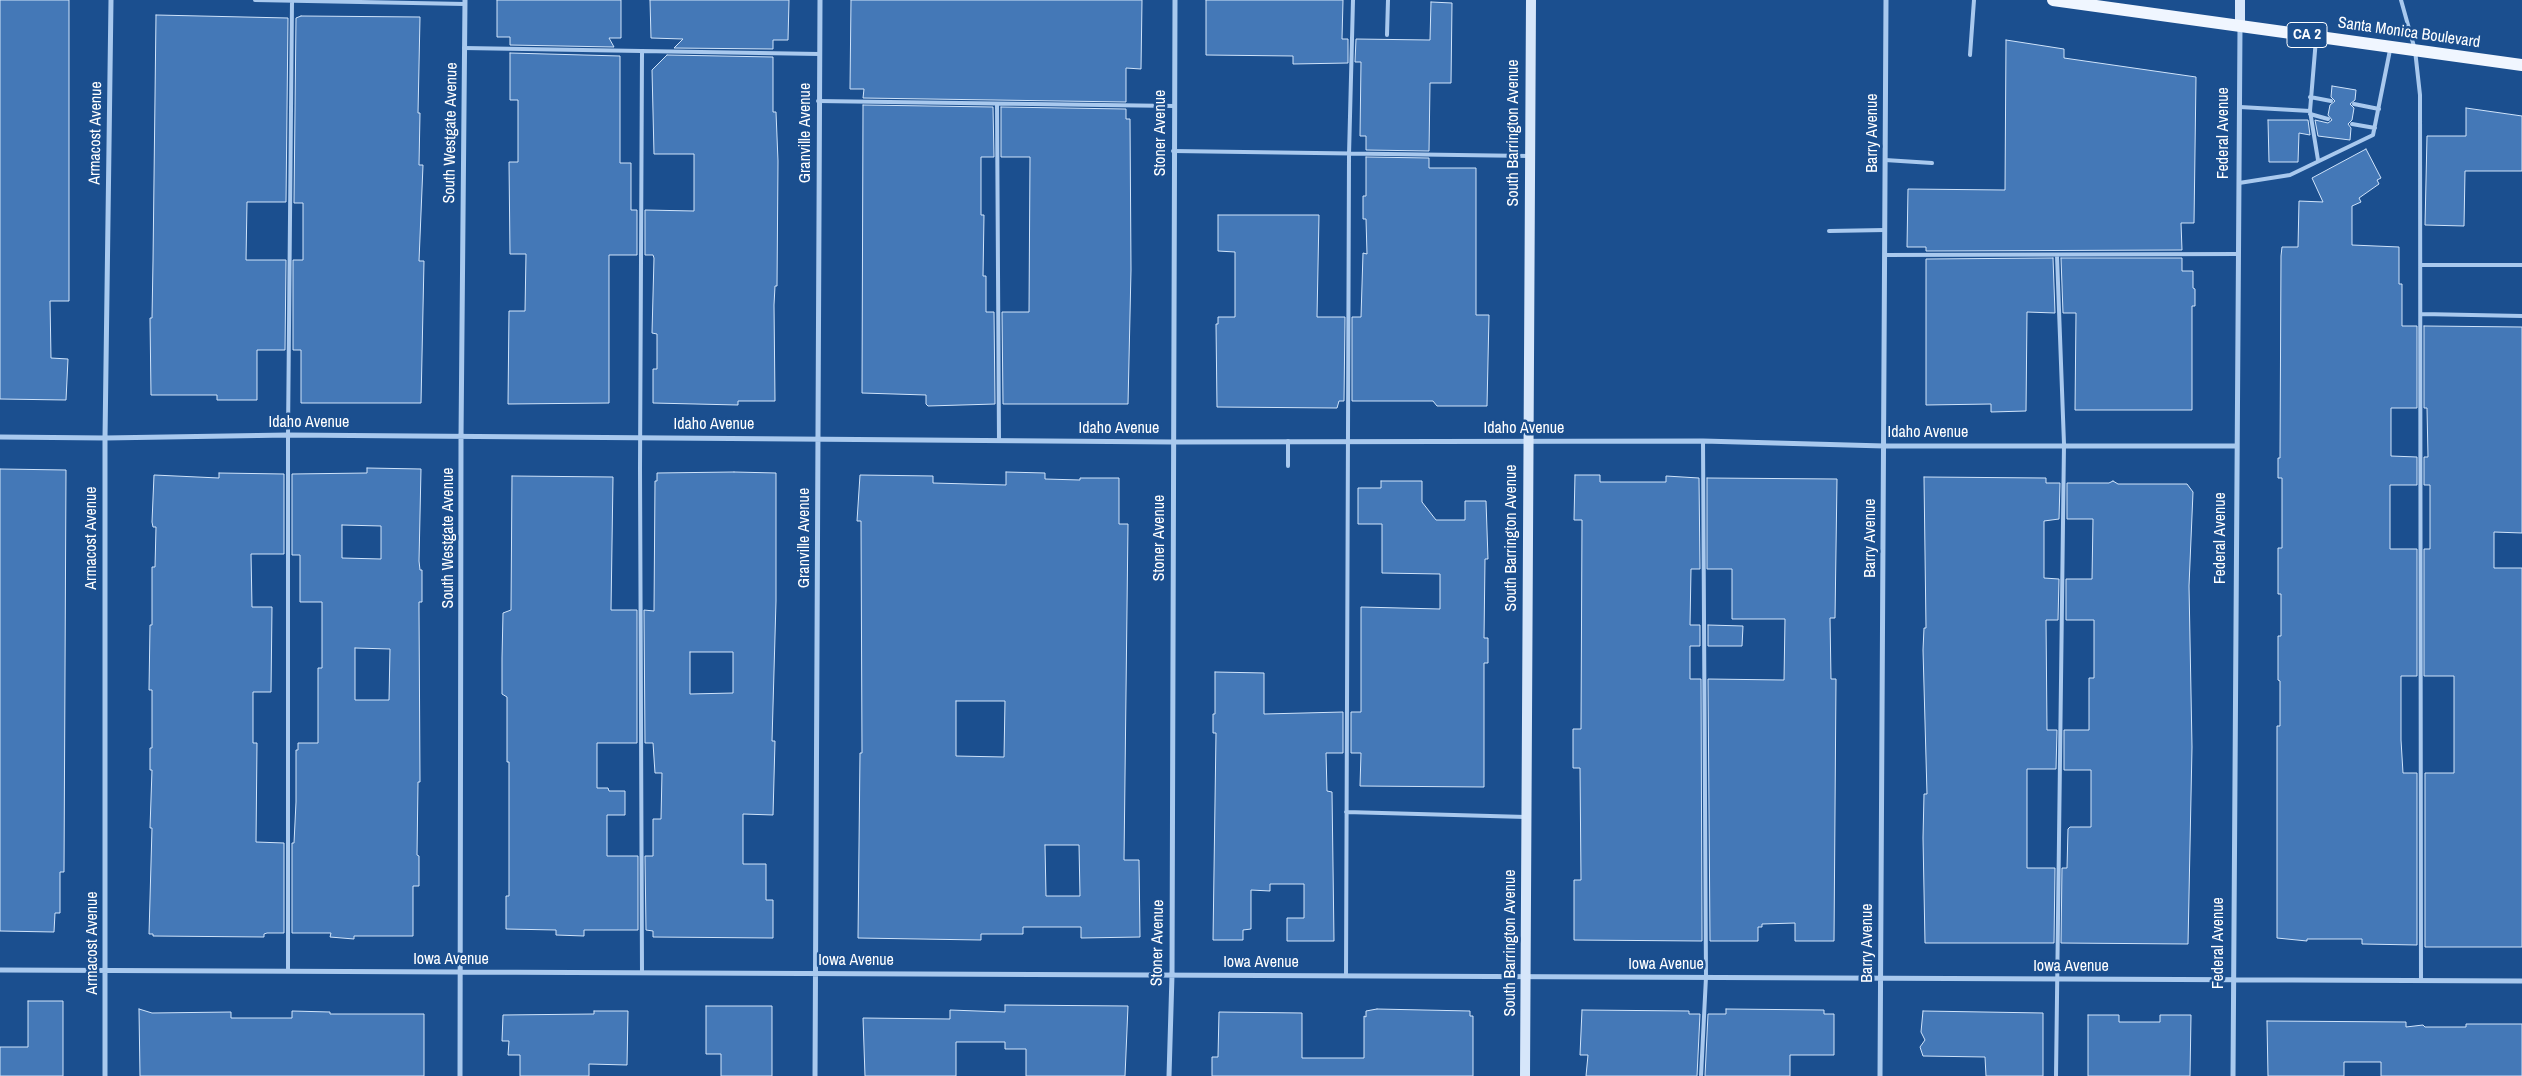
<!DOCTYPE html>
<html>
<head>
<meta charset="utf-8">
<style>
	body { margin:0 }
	canvas { display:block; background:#1b4f8f }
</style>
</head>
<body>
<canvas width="2522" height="1076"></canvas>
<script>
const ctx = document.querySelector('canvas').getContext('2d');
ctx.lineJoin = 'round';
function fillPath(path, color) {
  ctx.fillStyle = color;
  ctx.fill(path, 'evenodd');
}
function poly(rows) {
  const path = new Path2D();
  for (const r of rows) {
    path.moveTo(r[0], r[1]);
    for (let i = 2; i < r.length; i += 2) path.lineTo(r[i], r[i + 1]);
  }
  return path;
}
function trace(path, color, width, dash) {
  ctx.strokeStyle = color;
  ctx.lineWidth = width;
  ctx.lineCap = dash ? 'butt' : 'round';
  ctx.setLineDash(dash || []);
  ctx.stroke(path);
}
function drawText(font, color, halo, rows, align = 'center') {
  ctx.font = font + ' "Archivo Narrow",sans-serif';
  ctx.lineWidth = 5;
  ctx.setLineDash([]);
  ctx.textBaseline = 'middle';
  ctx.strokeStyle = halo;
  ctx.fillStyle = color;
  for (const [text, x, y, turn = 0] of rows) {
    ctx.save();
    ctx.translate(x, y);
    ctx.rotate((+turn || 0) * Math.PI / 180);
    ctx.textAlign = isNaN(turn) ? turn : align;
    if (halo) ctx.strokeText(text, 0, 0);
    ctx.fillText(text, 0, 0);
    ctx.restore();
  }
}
const building = poly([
	[0,0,69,0,69,301,50,301,51,358,68,359,66,400,0,399,0,0],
	[497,0,621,0,621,38,609,38,614,47,510,45,510,37,497,37,497,0],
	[650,0,789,0,788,40,773,40,773,49,674,48,683,39,651,38,650,0],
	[851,0,1142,0,1141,69,1126,68,1126,102,863,98,864,89,850,89,851,0],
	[1206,0,1343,0,1342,39,1348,39,1348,63,1293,64,1293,56,1206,55,1206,0],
	[1431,2,1452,3,1451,83,1430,83,1429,151,1366,150,1366,136,1360,136,1361,62,1355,62,1356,39,1430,40,1431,2],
	[156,15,288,18,286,202,247,202,246,260,286,260,285,350,257,350,257,400,217,400,217,395,151,395,150,318,152,318,153,261,156,15],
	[301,16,420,17,418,113,420,113,419,165,423,165,419,261,424,261,421,403,301,403,301,350,293,350,293,260,303,260,303,203,294,203,296,18,301,16],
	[2006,40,2064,49,2064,58,2196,77,2194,223,2181,223,2182,250,1926,251,1926,247,1907,247,1908,189,2005,190,2006,40],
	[510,53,620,56,620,163,631,163,631,210,637,210,637,255,609,255,609,403,508,404,509,311,525,311,526,254,510,254,509,162,518,162,518,100,510,100,510,53],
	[667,55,773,57,773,112,776,112,778,161,777,286,775,286,774,305,775,401,738,401,738,405,653,403,653,369,657,369,657,334,652,333,654,258,653,255,645,255,645,210,694,211,694,154,654,154,652,70,667,55],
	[2332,86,2356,90,2355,100,2350,104,2354,108,2352,120,2348,124,2351,128,2350,140,2318,136,2315,120,2328,123,2332,120,2328,115,2330,105,2335,101,2331,97,2332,86],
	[863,105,993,107,994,157,981,157,981,215,984,215,983,276,986,276,986,312,994,312,995,404,928,406,926,404,926,395,862,393,863,105],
	[1001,107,1126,109,1126,119,1130,119,1131,270,1128,404,1003,404,1002,312,1029,312,1030,157,1001,157,1001,107],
	[2466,108,2522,116,2522,171,2465,171,2464,226,2425,225,2427,136,2466,136,2466,108],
	[2268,120,2308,120,2310,135,2299,133,2298,162,2269,162,2268,120],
	[2366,149,2381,178,2377,180,2379,184,2359,198,2361,202,2352,206,2352,245,2399,247,2399,284,2402,284,2402,326,2417,326,2417,408,2391,408,2391,456,2417,457,2417,485,2390,485,2390,549,2417,549,2417,676,2401,676,2401,740,2403,773,2417,773,2417,945,2362,944,2362,939,2307,939,2307,941,2277,938,2277,726,2280,726,2280,681,2278,680,2278,636,2281,636,2281,594,2278,594,2278,548,2282,548,2282,478,2278,478,2278,458,2280,458,2281,256,2282,247,2298,247,2299,201,2323,202,2312,178,2366,149],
	[1366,157,1429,158,1429,168,1476,168,1476,315,1489,315,1487,406,1437,406,1433,401,1352,401,1352,317,1361,317,1363,253,1367,254,1366,219,1363,219,1363,196,1366,196,1366,157],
	[1218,215,1319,215,1317,317,1345,317,1344,401,1339,401,1337,408,1217,407,1216,324,1218,324,1218,317,1235,317,1235,252,1218,251,1218,215],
	[2053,258,2055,313,2027,312,2026,411,1991,412,1991,404,1926,405,1926,259,2053,258],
	[2061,258,2182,258,2182,271,2193,271,2193,288,2195,289,2195,306,2192,306,2192,410,2075,410,2076,313,2063,313,2061,258],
	[2424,326,2522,327,2522,533,2494,532,2494,568,2522,568,2522,947,2425,947,2425,773,2454,773,2454,676,2424,676,2424,549,2430,549,2430,485,2424,485,2424,457,2428,457,2427,408,2424,408,2424,326],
	[367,468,421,469,419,561,420,570,422,570,422,602,419,602,419,610,420,782,418,782,417,855,419,856,419,886,413,886,413,936,354,936,354,939,330,937,331,933,292,933,292,843,294,843,296,802,296,750,298,750,298,743,318,743,318,668,322,668,322,602,300,602,300,555,292,555,292,474,367,473,367,468],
	[342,525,381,526,381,559,342,558,342,525],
	[355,648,390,649,389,700,355,700,355,648],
	[0,469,66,470,64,872,60,872,60,913,55,913,54,932,0,931,0,469],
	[734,472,776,473,776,601,772,741,775,741,773,815,743,814,743,864,766,864,766,900,773,900,773,938,653,937,653,931,646,930,645,856,653,856,653,819,661,819,662,773,655,773,653,743,645,743,644,610,654,611,655,481,657,481,657,473,734,472],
	[690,652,733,652,733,693,690,694,690,652],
	[1006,472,1045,473,1045,479,1080,480,1080,478,1119,478,1119,524,1128,524,1124,860,1139,860,1140,937,1081,938,1081,927,1023,927,1023,934,981,934,981,940,858,938,860,753,862,753,861,521,857,521,860,475,933,476,933,483,1006,485,1006,472],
	[956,701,1005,701,1004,757,956,756,956,701],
	[1045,845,1079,845,1080,896,1046,896,1045,845],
	[219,473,284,474,284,554,251,554,252,607,272,607,271,692,253,692,253,743,257,743,256,842,284,843,284,933,267,933,264,934,264,937,153,936,153,934,149,934,152,828,150,828,152,770,150,770,150,748,152,748,152,690,149,690,150,625,152,625,152,567,155,567,156,527,153,527,152,522,154,475,219,478,219,473],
	[1575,475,1600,475,1600,482,1666,482,1666,476,1699,478,1700,569,1691,569,1690,625,1700,625,1700,646,1690,646,1690,679,1701,679,1702,941,1574,940,1574,880,1581,880,1580,768,1573,768,1573,729,1581,729,1582,520,1574,520,1575,475],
	[512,476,613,477,611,610,637,610,637,743,597,743,597,788,608,788,609,791,625,791,625,815,607,815,607,856,638,856,638,930,584,930,584,936,556,935,556,930,506,929,506,896,509,896,509,762,507,762,507,697,502,694,502,658,503,613,511,610,512,476],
	[1924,477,2046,478,2046,483,2060,483,2059,519,2044,521,2044,578,2059,579,2058,620,2046,620,2047,730,2057,730,2056,769,2027,769,2027,868,2055,868,2054,943,1925,943,1923,838,1924,794,1927,794,1923,650,1924,628,1926,628,1924,477],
	[1707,478,1837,479,1835,618,1830,618,1831,679,1836,679,1834,941,1795,941,1795,923,1762,924,1762,927,1758,927,1758,941,1710,941,1708,679,1784,680,1785,619,1732,619,1732,569,1707,569,1707,478],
	[1381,481,1422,481,1422,502,1436,520,1465,520,1465,501,1486,501,1488,559,1485,559,1484,638,1488,638,1488,663,1484,663,1484,787,1360,786,1361,753,1351,753,1351,712,1361,712,1361,607,1440,609,1440,574,1382,573,1382,524,1358,524,1358,488,1381,488,1381,481],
	[2113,481,2118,484,2187,484,2193,492,2189,586,2192,747,2188,944,2061,943,2062,868,2067,868,2068,829,2070,827,2091,827,2091,770,2064,770,2064,730,2089,730,2089,678,2094,678,2094,620,2066,620,2066,579,2092,579,2093,519,2067,519,2067,483,2109,483,2113,481],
	[1708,625,1743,626,1742,646,1708,646,1708,625],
	[1215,672,1264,673,1264,714,1343,712,1343,753,1326,753,1327,791,1332,792,1334,941,1287,941,1287,918,1304,918,1304,884,1270,884,1270,891,1251,890,1251,929,1243,930,1243,940,1213,940,1216,733,1213,733,1213,714,1215,714,1215,672],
	[28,1001,63,1001,63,1076,0,1076,0,1047,28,1047,28,1001],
	[1005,1005,1128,1006,1125,1076,1026,1076,1026,1049,1005,1049,1005,1042,956,1042,956,1076,865,1076,863,1018,950,1019,950,1010,1005,1012,1005,1005],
	[706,1006,772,1006,772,1076,721,1076,721,1054,706,1054,706,1006],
	[139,1009,152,1013,231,1012,231,1018,292,1018,292,1011,330,1012,330,1014,424,1014,424,1076,140,1076,139,1009],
	[1377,1009,1470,1011,1470,1016,1473,1016,1473,1076,1212,1076,1212,1057,1218,1057,1219,1012,1302,1013,1302,1058,1364,1058,1364,1016,1366,1017,1366,1011,1377,1009],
	[1726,1009,1824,1010,1824,1014,1834,1014,1834,1055,1790,1055,1790,1076,1705,1076,1708,1014,1726,1014,1726,1009],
	[1582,1010,1689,1011,1689,1014,1700,1014,1697,1076,1586,1076,1588,1055,1580,1055,1582,1010],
	[594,1011,628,1011,627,1065,589,1064,589,1076,520,1076,520,1055,508,1055,509,1041,502,1041,503,1015,594,1014,594,1011],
	[1923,1011,2043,1013,2043,1076,1986,1076,1985,1057,1923,1056,1920,1047,1925,1040,1921,1032,1923,1011],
	[2088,1015,2119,1015,2119,1022,2160,1022,2160,1015,2191,1015,2190,1076,2088,1076,2088,1015],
	[2267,1021,2406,1022,2406,1027,2423,1025,2425,1027,2466,1027,2466,1024,2522,1024,2522,1076,2381,1076,2381,1062,2344,1062,2344,1076,2268,1076,2267,1021]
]);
fillPath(building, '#4478b7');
trace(building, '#cfe3fa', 1);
trace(poly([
	[255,0,465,4],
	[2401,0,2415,50,2420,95,2421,981],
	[1387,35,1388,0],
	[464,48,819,54],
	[642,51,640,468,642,973],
	[1970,55,1974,0],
	[2310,97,2331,101],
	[818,101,1174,106],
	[997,104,999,441],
	[2354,104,2379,109],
	[2240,107,2310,111,2316,39],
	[2310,111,2318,160],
	[2310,114,2328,119],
	[2352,124,2375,128],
	[1173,151,1529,156],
	[1885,160,1932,163],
	[2239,183,2290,175,2373,135,2390,50],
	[1829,231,1885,230],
	[1885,255,2238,254],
	[2421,265,2522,265],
	[2422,314,2522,316],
	[1288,441,1288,466],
	[1346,812,1526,817],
	[288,971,288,435,292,1],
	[1346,976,1349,155,1353,0],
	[1701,1076,1706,977,1703,441],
	[2056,1076,2064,444,2057,256]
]), '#a9c9ee', 4);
trace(poly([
	[0,437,105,438,288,435,1173,442,1703,441,1884,446,2237,446],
	[0,970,2522,981],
	[105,1076,105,438,111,0],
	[460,1076,461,438,465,0],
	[815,1076,820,0],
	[1169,1076,1172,975,1175,0],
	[1880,1076,1886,0],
	[2233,1076,2240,27]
]), '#a9c9ee', 5);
trace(poly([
	[2240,26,2240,0],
	[1525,1076,1531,0]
]), '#d6e6fa', 10);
trace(poly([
	[2053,0,2522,65]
]), '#f0f6ff', 12);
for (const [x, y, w] of [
	[2307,35,40]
]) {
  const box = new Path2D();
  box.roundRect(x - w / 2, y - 12.5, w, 25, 4);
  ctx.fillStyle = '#1b4f8f';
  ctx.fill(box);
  trace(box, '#fff', 1);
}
drawText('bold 15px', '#fff', null, [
	["CA 2",2307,35]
]);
drawText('16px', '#fff', '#1b4f8f', [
	["Santa Monica Boulevard",2409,33,8],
	["Armacost Avenue",96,133,-89],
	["South Westgate Avenue",451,133,-89],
	["Granville Avenue",806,133,-90],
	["Stoner Avenue",1161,133,-90],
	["South Barrington Avenue",1514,133,-90],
	["Barry Avenue",1873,133,-90],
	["Federal Avenue",2224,133,-90],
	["Idaho Avenue",309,423],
	["Idaho Avenue",714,425],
	["Idaho Avenue",1119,429],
	["Idaho Avenue",1524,429],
	["Idaho Avenue",1928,433],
	["Armacost Avenue",92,538,-90],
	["South Westgate Avenue",449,538,-90],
	["Granville Avenue",805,538,-90],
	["Stoner Avenue",1160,538,-90],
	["South Barrington Avenue",1512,538,-90],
	["Barry Avenue",1871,538,-90],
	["Federal Avenue",2221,538,-90],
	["Armacost Avenue",93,943,-90],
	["Stoner Avenue",1158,943,-89],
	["South Barrington Avenue",1511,943,-90],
	["Barry Avenue",1868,943,-90],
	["Federal Avenue",2219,943,-90],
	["Iowa Avenue",451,960],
	["Iowa Avenue",856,961],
	["Iowa Avenue",1261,963],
	["Iowa Avenue",1666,965],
	["Iowa Avenue",2071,967]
]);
</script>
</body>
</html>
